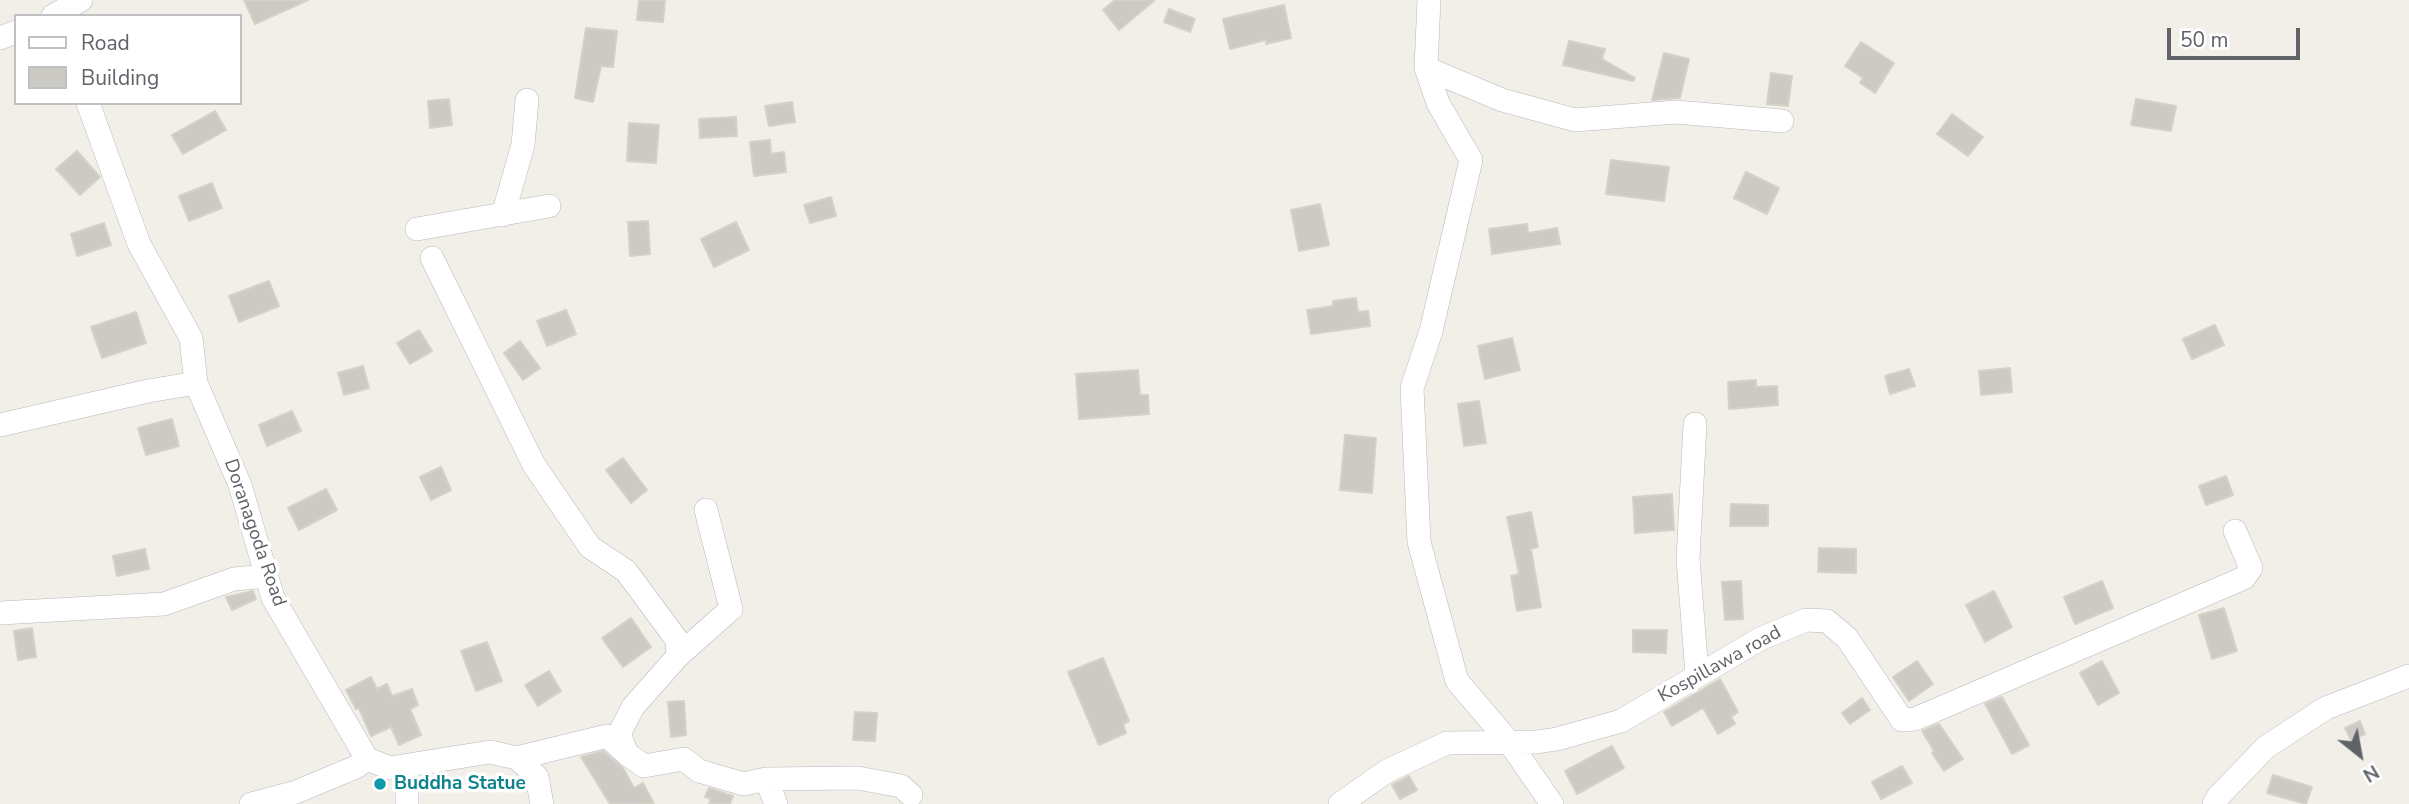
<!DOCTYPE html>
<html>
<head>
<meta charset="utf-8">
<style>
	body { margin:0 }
	#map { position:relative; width:2409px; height:804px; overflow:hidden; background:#f1efe8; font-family:"Nunito Sans",sans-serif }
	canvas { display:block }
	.legend { position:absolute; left:14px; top:14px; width:228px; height:91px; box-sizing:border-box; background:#fff; border:2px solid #bfc1c3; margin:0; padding:9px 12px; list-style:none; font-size:21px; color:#5f6368 }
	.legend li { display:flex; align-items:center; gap:14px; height:35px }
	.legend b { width:35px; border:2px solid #bfc1c3 }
	.north { position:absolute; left:2325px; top:720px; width:70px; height:70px; -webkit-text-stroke:5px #fff; paint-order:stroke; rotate:149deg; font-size:19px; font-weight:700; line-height:28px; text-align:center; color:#5f6368 }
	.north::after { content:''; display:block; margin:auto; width:24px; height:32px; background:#5f6368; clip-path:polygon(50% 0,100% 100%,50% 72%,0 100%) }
	.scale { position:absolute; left:2167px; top:28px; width:133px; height:32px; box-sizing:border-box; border:4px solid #5f6368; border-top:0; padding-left:9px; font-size:21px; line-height:24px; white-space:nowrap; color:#5f6368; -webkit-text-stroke:5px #fff; paint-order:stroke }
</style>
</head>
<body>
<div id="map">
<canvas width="2409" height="804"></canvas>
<ul class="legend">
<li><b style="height:9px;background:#fff"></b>Road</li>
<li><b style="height:19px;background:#cccac5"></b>Building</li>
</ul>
<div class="north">N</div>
<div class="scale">50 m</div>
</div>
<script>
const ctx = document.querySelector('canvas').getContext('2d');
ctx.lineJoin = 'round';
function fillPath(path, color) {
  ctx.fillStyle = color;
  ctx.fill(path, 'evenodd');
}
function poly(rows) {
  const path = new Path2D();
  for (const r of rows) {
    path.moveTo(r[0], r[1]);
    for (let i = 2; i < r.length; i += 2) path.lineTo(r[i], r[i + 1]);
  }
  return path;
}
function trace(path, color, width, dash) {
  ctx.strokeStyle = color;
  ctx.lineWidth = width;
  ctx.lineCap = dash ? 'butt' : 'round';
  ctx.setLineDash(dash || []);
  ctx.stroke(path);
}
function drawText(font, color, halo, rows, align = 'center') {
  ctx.font = font + ' "Nunito Sans",sans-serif';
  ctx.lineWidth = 7;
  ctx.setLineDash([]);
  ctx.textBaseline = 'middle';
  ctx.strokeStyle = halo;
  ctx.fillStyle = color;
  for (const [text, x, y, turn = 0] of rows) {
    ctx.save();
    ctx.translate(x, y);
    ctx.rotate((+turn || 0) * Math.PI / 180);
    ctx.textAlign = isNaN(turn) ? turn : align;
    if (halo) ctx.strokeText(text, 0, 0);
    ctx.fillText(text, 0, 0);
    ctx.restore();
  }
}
const building = poly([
	[244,0,308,0,255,24,244,0],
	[639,0,665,0,663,22,637,20,639,0],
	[1115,0,1155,0,1119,30,1103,10,1115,0],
	[1284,5,1291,38,1266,44,1266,40,1230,49,1223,19,1284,5],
	[1169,9,1195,19,1190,32,1164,22,1169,9],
	[586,28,617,31,613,67,601,66,593,102,575,98,586,28],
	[1569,41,1605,49,1602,59,1635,78,1633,81,1563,65,1569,41],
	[1861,42,1894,63,1875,93,1860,83,1863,78,1845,66,1861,42],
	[1664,53,1689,59,1680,98,1652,100,1664,53],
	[1771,73,1792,76,1788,106,1767,104,1771,73],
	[449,99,452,125,430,128,428,101,449,99],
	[2136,99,2176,106,2171,131,2131,125,2136,99],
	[792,102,795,122,769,126,765,106,792,102],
	[215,111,226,130,183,154,172,135,215,111],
	[1952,114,1983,137,1968,156,1937,134,1952,114],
	[736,117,737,136,700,138,699,119,736,117],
	[629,123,659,125,656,163,627,161,629,123],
	[770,140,771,154,784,152,786,172,754,176,750,142,770,140],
	[77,151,100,177,80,195,56,169,77,151],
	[1611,160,1669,167,1664,201,1606,194,1611,160],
	[1746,172,1779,188,1767,214,1734,198,1746,172],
	[212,183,222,208,189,221,179,196,212,183],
	[831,197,836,216,810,223,804,205,831,197],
	[1320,204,1329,245,1299,251,1291,210,1320,204],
	[648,221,650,254,630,256,628,222,648,221],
	[736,222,749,250,714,267,701,239,736,222],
	[104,223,111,245,77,256,71,234,104,223],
	[1527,224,1528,233,1557,228,1560,244,1492,254,1489,229,1527,224],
	[269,281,279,306,239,322,229,296,269,281],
	[1356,298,1358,312,1368,311,1370,326,1311,334,1307,310,1333,306,1333,301,1356,298],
	[566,310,576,334,547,346,537,321,566,310],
	[136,312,146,343,102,358,91,327,136,312],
	[2215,325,2224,345,2192,359,2183,339,2215,325],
	[419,330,432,351,410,364,397,343,419,330],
	[1512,338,1520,370,1485,379,1478,346,1512,338],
	[520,341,540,368,523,380,504,353,520,341],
	[363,366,369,388,344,395,338,373,363,366],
	[2010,368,2012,392,1981,395,1979,371,2010,368],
	[1909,369,1915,386,1890,394,1885,376,1909,369],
	[1138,370,1140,395,1148,395,1149,414,1079,419,1076,374,1138,370],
	[1756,380,1756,387,1777,386,1778,405,1729,409,1728,382,1756,380],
	[1479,401,1486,443,1464,446,1458,404,1479,401],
	[292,411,301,431,267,446,259,425,292,411],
	[172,419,179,446,146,455,138,428,172,419],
	[1345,435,1376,438,1372,493,1340,490,1345,435],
	[623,458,647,490,631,503,606,470,623,458],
	[441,467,451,490,431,500,420,477,441,467],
	[2226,476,2233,495,2206,505,2199,486,2226,476],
	[326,489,337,510,299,530,288,508,326,489],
	[1672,494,1674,530,1635,533,1633,497,1672,494],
	[1731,504,1768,505,1768,526,1730,526,1731,504],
	[1531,512,1538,547,1531,549,1541,607,1517,611,1511,576,1519,574,1507,517,1531,512],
	[1819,548,1856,549,1856,573,1818,572,1819,548],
	[145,549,149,569,117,576,113,556,145,549],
	[1741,581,1743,619,1725,620,1722,582,1741,581],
	[2102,581,2113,608,2075,624,2064,597,2102,581],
	[253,591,256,599,232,610,226,597,253,591],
	[1994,591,2012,627,1985,642,1966,605,1994,591],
	[2224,608,2237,651,2212,659,2199,615,2224,608],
	[631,618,651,647,623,667,602,638,631,618],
	[32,628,36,657,18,660,14,631,32,628],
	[1633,630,1667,630,1666,653,1633,652,1633,630],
	[487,642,502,681,476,691,461,651,487,642],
	[1103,658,1129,721,1123,724,1126,733,1099,745,1068,672,1103,658],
	[1917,661,1933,684,1909,701,1893,677,1917,661],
	[2102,661,2119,693,2098,705,2080,673,2102,661],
	[549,671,561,691,538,706,525,685,549,671],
	[371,677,377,689,387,684,392,696,412,689,418,705,410,709,421,735,399,745,391,727,371,736,359,708,356,709,346,690,371,677],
	[1720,679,1738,712,1731,717,1735,724,1718,734,1703,708,1672,726,1664,712,1720,679],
	[2002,697,2029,745,2012,754,1985,704,2002,697],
	[1862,698,1870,710,1850,724,1842,713,1862,698],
	[684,701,686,735,671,737,668,702,684,701],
	[855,712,877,713,875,741,853,740,855,712],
	[2360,721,2365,734,2351,740,2345,728,2360,721],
	[1939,724,1963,759,1944,771,1932,753,1934,751,1922,731,1939,724],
	[1612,746,1624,768,1577,794,1565,771,1612,746],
	[603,751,623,768,634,788,643,783,654,804,610,804,581,757,603,751],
	[1902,766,1912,783,1881,799,1872,782,1902,766],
	[2273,775,2312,787,2306,804,2267,793,2273,775],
	[1409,776,1417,790,1400,799,1392,785,1409,776],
	[709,788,733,796,730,804,709,804,711,799,705,797,709,788]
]);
fillPath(building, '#cccac5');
trace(building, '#d6d1c6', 2);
const minor = poly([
	[1429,0,1426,68,1438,103,1471,160,1431,331,1412,388,1419,542,1457,681,1509,742,1552,804],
	[53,16,81,0],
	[0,38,16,32],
	[1426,68,1502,100,1575,120,1676,112,1782,121],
	[88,103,139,244,191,338,196,383,240,485,273,598,367,759,390,768,490,752,517,758,537,777,542,804],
	[503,215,523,145,527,100],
	[417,229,549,206],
	[432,258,534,465,590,547,626,571,677,640,678,656,633,707,619,734,627,754,644,766,684,759,699,771,744,784,766,779,858,778,901,786,911,795],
	[1695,424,1688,559,1697,674],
	[0,425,148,391,196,383],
	[0,613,164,604,234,579,266,576],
	[678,656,731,609,706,510],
	[517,758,607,736,627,754],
	[407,766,407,804],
	[766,779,776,804],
	[251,804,296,792,356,767,367,759],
	[1340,804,1387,771,1447,743,1537,742,1557,739,1621,721,1760,639,1806,620,1827,621,1847,638,1902,720,1915,719,2244,578,2251,568,2235,531],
	[2214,804,2218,797,2266,747,2326,708,2409,676]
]);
trace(minor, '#b5b8bc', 24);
trace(minor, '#fff', 23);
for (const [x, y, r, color] of [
	[380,784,7,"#0f9aa8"]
]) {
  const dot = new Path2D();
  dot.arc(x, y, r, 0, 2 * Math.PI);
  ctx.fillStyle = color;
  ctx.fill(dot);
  trace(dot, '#fff', 2.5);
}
drawText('19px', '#5f6368', '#fff', [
	["Doranagoda Road",254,533,71],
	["Kospillawa road",1720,665,-29]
]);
drawText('bold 19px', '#0d838f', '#fff', [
	["Buddha Statue",394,784]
], 'left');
</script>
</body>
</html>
